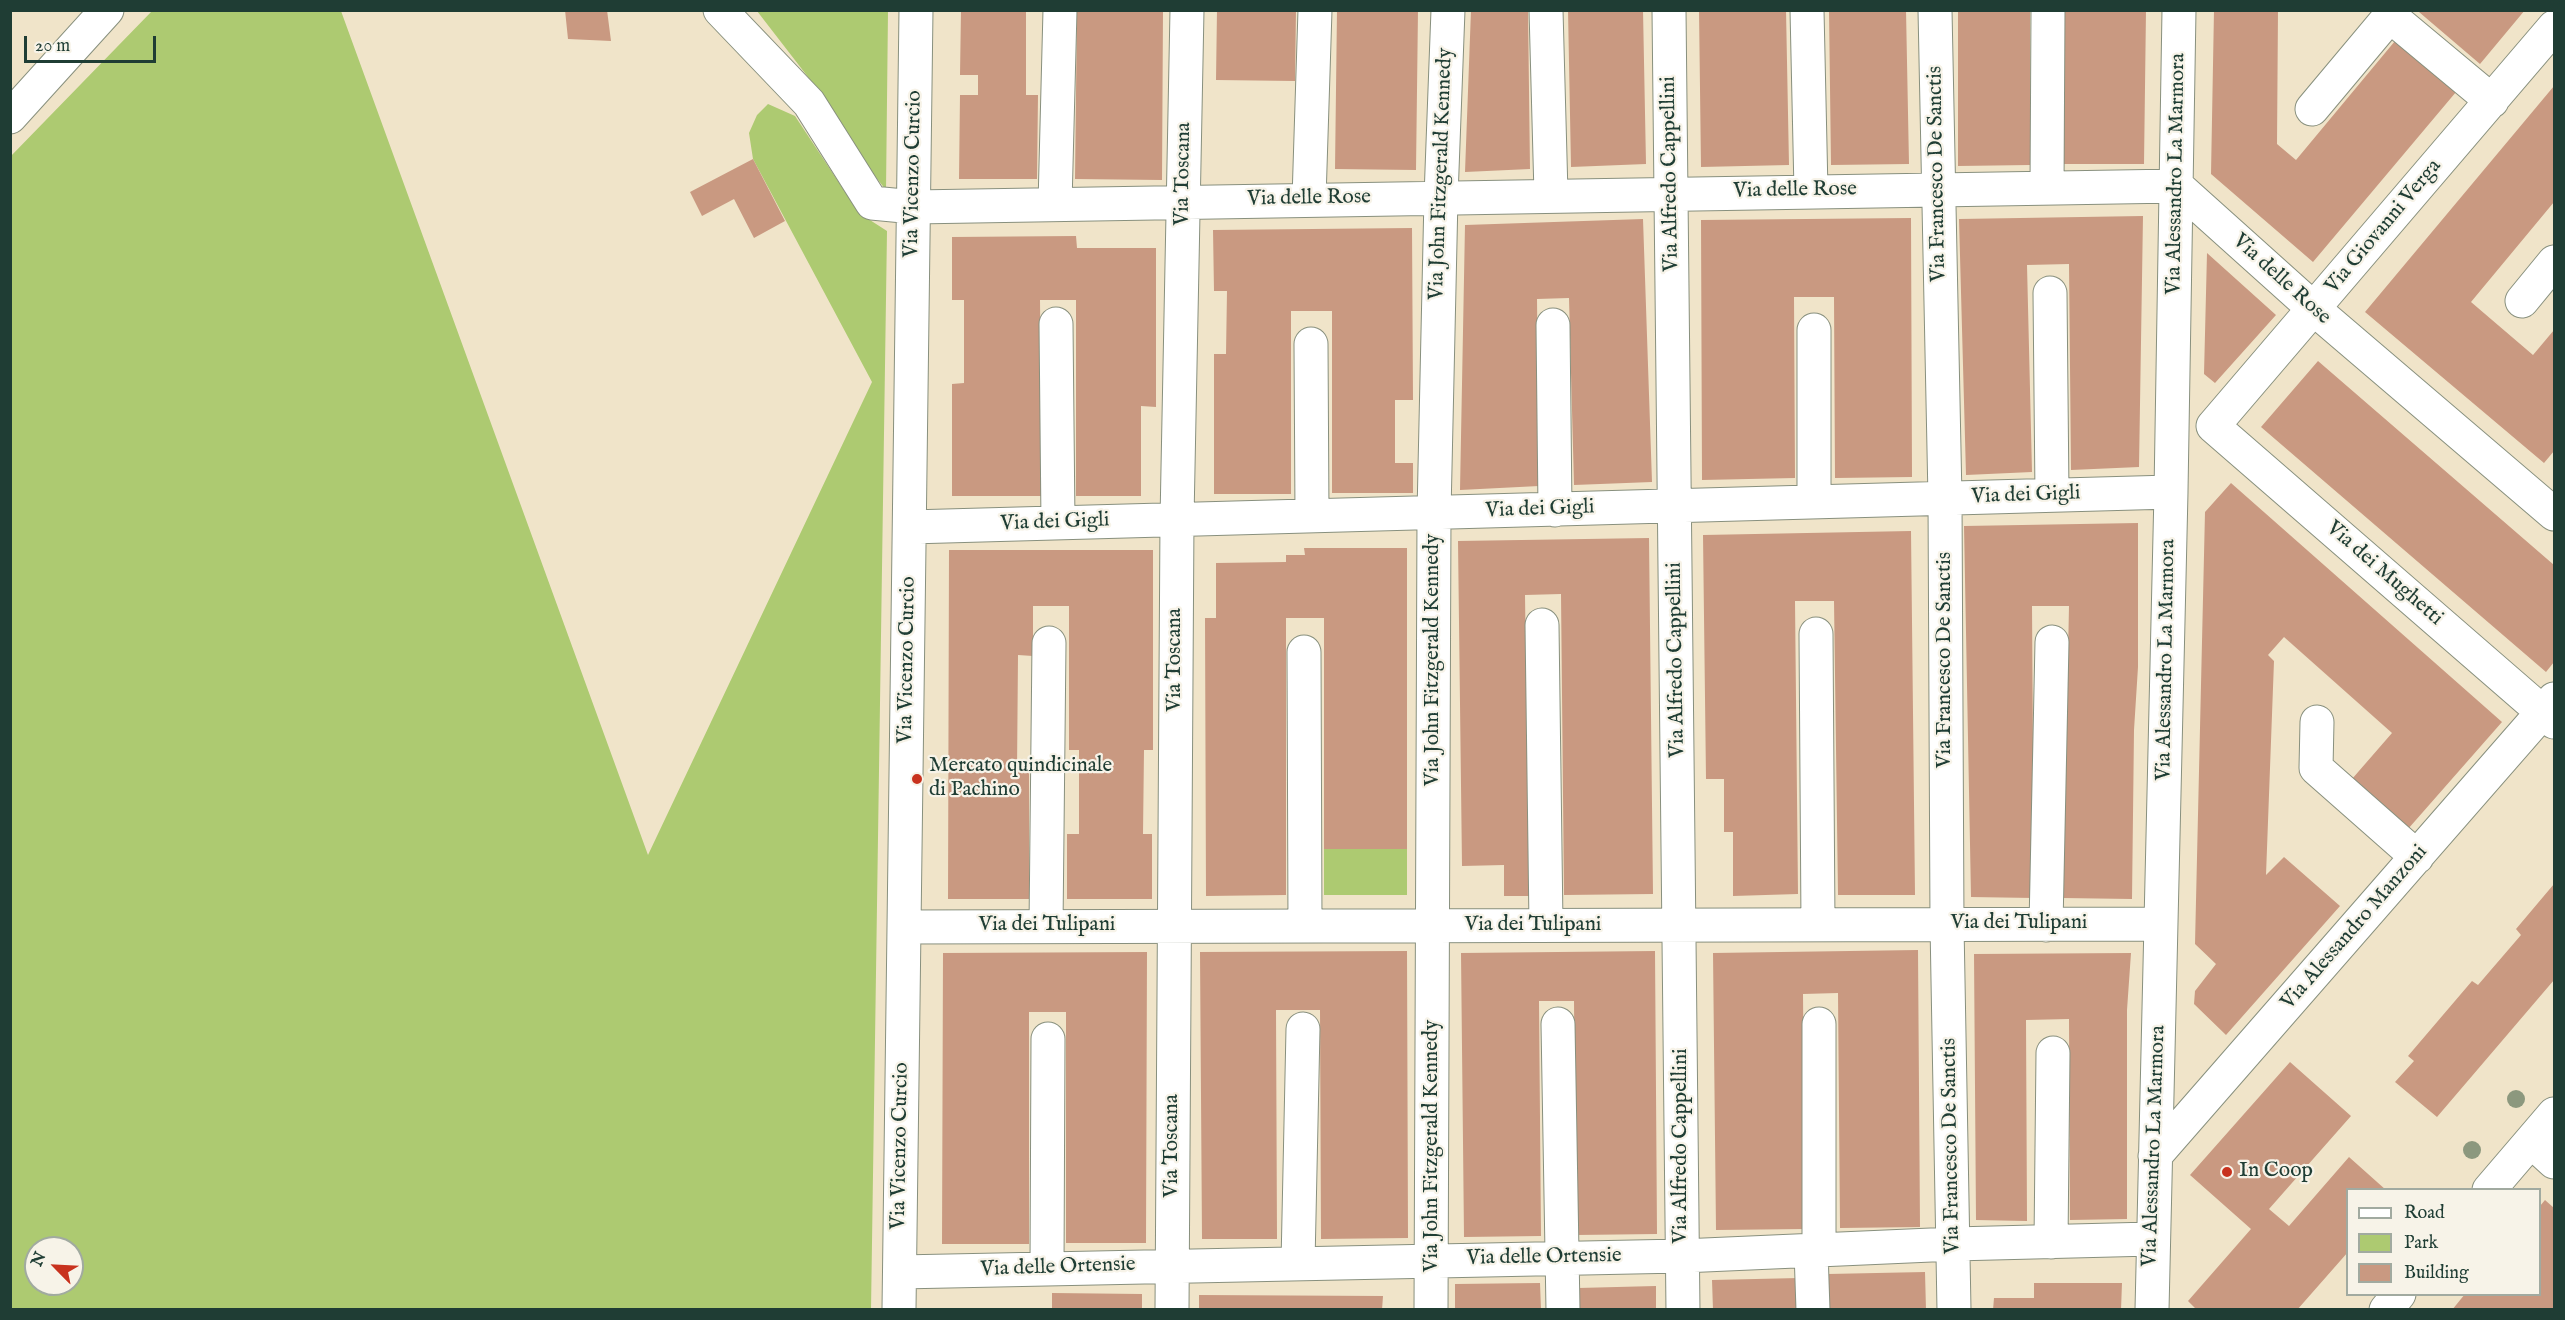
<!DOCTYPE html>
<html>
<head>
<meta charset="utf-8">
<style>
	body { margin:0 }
	#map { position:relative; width:2565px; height:1320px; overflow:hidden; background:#f0e4c9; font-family:"IM FELL English",serif }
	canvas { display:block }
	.frame { position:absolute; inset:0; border:12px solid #1f3d34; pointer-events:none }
	.legend { position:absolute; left:2346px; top:1188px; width:195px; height:108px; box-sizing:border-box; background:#f7f3e8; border:2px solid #a1aaa0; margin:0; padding:8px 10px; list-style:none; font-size:18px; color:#1f3d34 }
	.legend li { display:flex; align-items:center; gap:12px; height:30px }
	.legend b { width:30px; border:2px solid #a1aaa0 }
	.north { position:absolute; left:24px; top:1236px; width:60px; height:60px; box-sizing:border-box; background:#f7f3e8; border:2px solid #a1aaa0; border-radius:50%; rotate:294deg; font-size:16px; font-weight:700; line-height:24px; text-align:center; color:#1f3d34 }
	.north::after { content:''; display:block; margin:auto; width:21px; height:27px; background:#c8321e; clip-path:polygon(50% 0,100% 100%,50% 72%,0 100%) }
	.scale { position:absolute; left:24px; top:36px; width:132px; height:27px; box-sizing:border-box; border:3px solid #1f3d34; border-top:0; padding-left:8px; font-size:18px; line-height:21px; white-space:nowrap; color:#1f3d34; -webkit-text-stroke:4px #f7f3e8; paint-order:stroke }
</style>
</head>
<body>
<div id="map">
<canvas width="2565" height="1320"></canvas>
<div class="frame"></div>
<ul class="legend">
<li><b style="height:8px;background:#fff"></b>Road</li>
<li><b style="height:16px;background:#adca71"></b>Park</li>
<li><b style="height:16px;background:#c99981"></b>Building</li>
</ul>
<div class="north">N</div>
<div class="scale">20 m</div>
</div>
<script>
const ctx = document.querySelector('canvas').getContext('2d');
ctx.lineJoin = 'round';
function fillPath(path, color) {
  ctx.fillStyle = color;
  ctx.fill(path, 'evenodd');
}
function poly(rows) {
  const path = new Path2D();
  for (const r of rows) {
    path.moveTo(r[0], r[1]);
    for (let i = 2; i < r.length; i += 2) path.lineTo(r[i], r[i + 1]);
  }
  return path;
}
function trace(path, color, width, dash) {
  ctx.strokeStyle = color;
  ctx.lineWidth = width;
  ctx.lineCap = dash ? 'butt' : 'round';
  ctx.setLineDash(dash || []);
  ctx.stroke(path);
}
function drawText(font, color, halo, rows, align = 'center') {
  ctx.font = font + ' "IM FELL English",serif';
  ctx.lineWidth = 4.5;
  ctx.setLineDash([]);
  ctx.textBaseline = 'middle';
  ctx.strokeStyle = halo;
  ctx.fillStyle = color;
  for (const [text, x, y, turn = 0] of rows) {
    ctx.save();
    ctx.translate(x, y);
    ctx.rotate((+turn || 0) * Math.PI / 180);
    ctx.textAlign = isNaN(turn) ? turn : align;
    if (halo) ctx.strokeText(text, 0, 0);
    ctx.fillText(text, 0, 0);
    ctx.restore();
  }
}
fillPath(poly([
	[152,11,341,11,648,855,872,382,753,159,749,133,757,115,768,104,795,116,859,213,887,231,871,1309,11,1309,10,157],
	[36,1248,72,1248,72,1284,36,1284],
	[757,11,888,11,886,190,863,161,808,77],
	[1324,849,1407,849,1407,895,1324,895]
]), '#adca71');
fillPath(poly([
	[565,10,607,10,611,41,568,39],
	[961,10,1026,10,1026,95,1038,95,1037,179,959,179,960,95,978,95,978,75,960,75],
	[1077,10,1163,10,1162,180,1075,179],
	[1217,10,1296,10,1295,81,1216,80],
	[1337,10,1418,10,1416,170,1335,169],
	[1471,10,1528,10,1530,169,1465,172],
	[1568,10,1643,10,1646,164,1571,167],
	[1699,10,1786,10,1789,165,1701,167],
	[1829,10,1906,10,1909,164,1831,165],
	[1958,10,2030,10,2030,165,1958,166],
	[2064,10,2146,10,2144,164,2064,164],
	[2214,10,2278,10,2277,144,2296,160,2395,41,2456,92,2313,262,2211,174],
	[2421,10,2525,10,2480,64,2419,12],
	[2554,86,2554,202,2471,302,2533,355,2554,330,2554,451,2544,463,2365,312],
	[753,159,785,221,754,238,734,199,702,216,690,192],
	[2143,216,2139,467,2071,470,2069,264,2027,265,2032,472,1966,475,1959,219],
	[1911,218,1912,477,1835,478,1834,297,1794,297,1795,478,1702,480,1701,220],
	[1643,219,1652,482,1574,485,1569,298,1537,299,1539,486,1460,490,1465,225],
	[1412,228,1413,400,1395,400,1395,463,1413,463,1413,493,1332,493,1332,311,1291,311,1291,494,1214,494,1214,354,1226,354,1227,291,1214,291,1213,230],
	[1076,236,1077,248,1156,248,1156,407,1141,406,1141,496,1076,496,1076,300,1040,300,1042,496,952,496,952,384,964,383,964,300,952,300,952,237],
	[2207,253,2276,315,2215,383,2204,374],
	[2318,361,2554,565,2554,662,2546,672,2261,427],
	[2231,483,2502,722,2408,829,2352,779,2392,733,2284,637,2268,655,2274,661,2266,875,2284,857,2340,906,2226,1035,2194,1004,2195,991,2216,964,2195,944,2205,512],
	[2138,523,2138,667,2134,730,2132,899,2063,898,2069,606,2032,606,2034,898,1971,897,1964,526],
	[1911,531,1915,895,1838,895,1834,601,1795,601,1798,894,1733,896,1733,832,1724,832,1724,779,1706,779,1703,535],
	[1649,538,1653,894,1564,895,1561,594,1525,595,1529,896,1504,896,1504,865,1462,866,1458,541],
	[1304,548,1407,548,1407,849,1324,849,1324,618,1286,618,1286,895,1206,896,1205,618,1216,618,1216,563,1286,562,1286,555,1305,555],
	[949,550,1153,550,1153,750,1144,750,1143,834,1152,834,1152,899,1067,899,1067,834,1079,834,1079,750,1069,750,1069,606,1033,606,1033,656,1018,655,1017,771,1029,771,1029,899,948,899],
	[2554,884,2554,980,2437,1117,2395,1082,2414,1061,2408,1056,2472,981,2478,985,2521,935,2516,929],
	[1918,950,1920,1227,1840,1228,1838,993,1803,994,1805,1229,1716,1230,1713,953],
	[1407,951,1408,1238,1321,1239,1320,1010,1276,1010,1277,1239,1202,1239,1200,952],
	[1655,951,1657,1234,1576,1235,1574,1001,1539,1001,1541,1236,1464,1237,1461,953],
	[1147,952,1146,1243,1066,1243,1066,1012,1029,1012,1029,1244,942,1244,943,953],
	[2131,953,2127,1010,2127,1219,2070,1220,2069,1019,2026,1020,2027,1221,1976,1220,1974,954],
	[2290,1062,2351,1116,2269,1209,2289,1226,2349,1157,2386,1190,2348,1190,2348,1252,2297,1310,2197,1310,2188,1301,2251,1229,2190,1175],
	[2545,1200,2554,1208,2554,1310,2452,1310,2465,1294,2540,1294,2540,1206],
	[1925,1272,1926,1310,1828,1310,1828,1274],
	[1799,1278,1799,1310,1713,1310,1712,1280],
	[1540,1283,1541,1310,1455,1310,1455,1284],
	[2034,1283,2122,1283,2121,1310,1993,1310,1994,1298,2034,1298],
	[1656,1286,1656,1310,1578,1310,1578,1288],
	[1052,1293,1142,1294,1142,1310,1052,1310],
	[1199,1295,1383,1296,1382,1310,1199,1310]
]), '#c99981');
const minor = poly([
	[720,10,809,103,872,203,914,207,2177,186,2314,309,2554,514],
	[1546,10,1551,194],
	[1669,10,1683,1310],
	[1807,10,1811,191],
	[1935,10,1945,498,1947,925,1954,1310],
	[2390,16,2492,101],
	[2312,109,2395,10],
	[10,117,107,10],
	[2047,188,2048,10],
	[1309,199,1315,10],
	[1055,204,1060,10],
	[2050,293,2052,495],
	[2522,301,2554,262],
	[1056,324,1058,523],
	[1553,325,1555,510],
	[1311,344,1312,516],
	[2213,426,2554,27],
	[2213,426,2554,722],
	[1814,502,1814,330],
	[910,527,2171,492],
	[1542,625,1546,925],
	[1816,634,1818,925],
	[1304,652,1305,926],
	[2317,722,2316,768,2417,857],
	[2046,925,2052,642],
	[1046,926,1049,643],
	[904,927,2161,924],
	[1558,1024,1563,1310],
	[2531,1141,2554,1162],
	[2155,1156,2554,699],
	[2489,1190,2554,1114],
	[2051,1242,2053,1053],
	[1819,1250,1819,1024],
	[1811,1251,1813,1310],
	[1298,1263,1303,1029],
	[1047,1268,1048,1039],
	[900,1272,1682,1256,1954,1244,2152,1239],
	[899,1310,916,10],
	[1172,1310,1177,519,1187,10],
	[1431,1310,1434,513,1441,197,1448,10],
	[2152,1310,2171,492,2179,10],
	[2386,1310,2399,1294]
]);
trace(minor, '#88907e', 35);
trace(minor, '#fff', 33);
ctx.fillStyle = '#8c987e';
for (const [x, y] of [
	[2516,1099],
	[2472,1150]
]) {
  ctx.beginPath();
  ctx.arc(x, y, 9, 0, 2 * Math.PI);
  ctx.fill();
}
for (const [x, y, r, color] of [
	[917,779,6,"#c8321e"],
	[2227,1172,6,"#c8321e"]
]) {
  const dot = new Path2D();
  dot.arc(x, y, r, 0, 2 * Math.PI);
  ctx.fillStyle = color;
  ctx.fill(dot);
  trace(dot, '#f7f3e8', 2);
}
drawText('21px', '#1f3d34', '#f7f3e8', [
	["Via Vicenzo Curcio",914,174,-89],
	["Via Toscana",1184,174,-89],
	["Via John Fitzgerald Kennedy",1442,174,-88],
	["Via Alfredo Cappellini",1671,174,-91],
	["Via Francesco De Sanctis",1938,174,-91],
	["Via Alessandro La Marmora",2177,174,-89],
	["Via delle Rose",1795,191,-1],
	["Via delle Rose",1309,199,-1],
	["Via Giovanni Verga",2384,227,-50],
	["Via delle Rose",2281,280,42],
	["Via dei Gigli",2026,496,-2],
	["Via dei Gigli",1540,510,-2],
	["Via dei Gigli",1055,523,-2],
	["Via dei Mughetti",2384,574,41],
	["Via Vicenzo Curcio",908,660,-89],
	["Via Toscana",1176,660,-90],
	["Via John Fitzgerald Kennedy",1434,660,-90],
	["Via Alfredo Cappellini",1677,660,-91],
	["Via Francesco De Sanctis",1946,660,-90],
	["Via Alessandro La Marmora",2167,660,-89],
	["Via dei Tulipani",2019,924],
	["Via dei Tulipani",1047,926],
	["Via dei Tulipani",1533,926],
	["Via Alessandro Manzoni",2355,928,-49],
	["Via Vicenzo Curcio",901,1146,-89],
	["Via Toscana",1173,1146,-90],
	["Via John Fitzgerald Kennedy",1433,1146,-90],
	["Via Alfredo Cappellini",1682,1146,-90],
	["Via Francesco De Sanctis",1952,1146,-91],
	["Via Alessandro La Marmora",2155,1146,-88],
	["Via delle Ortensie",1544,1258,-1],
	["Via delle Ortensie",1058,1268,-2]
]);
drawText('21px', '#1f3d34', '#f7f3e8', [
	["Mercato quindicinale",929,767],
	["di Pachino",929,791],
	["In Coop",2239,1172]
], 'left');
</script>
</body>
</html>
